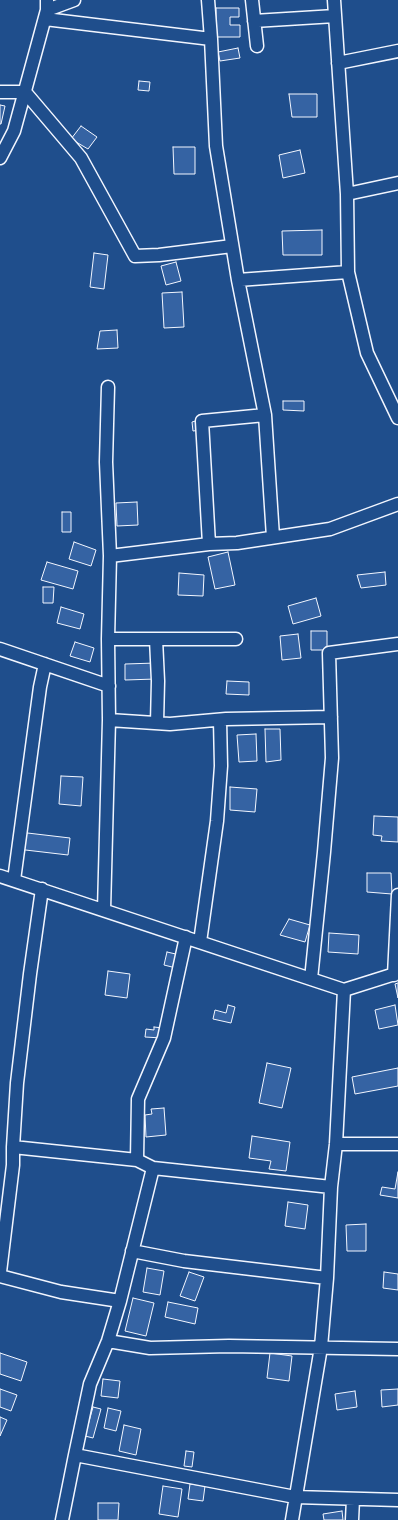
<!DOCTYPE html>
<html>
<head>
<meta charset="utf-8">
<style>
	body { margin:0 }
	canvas { display:block; background:#1f4e8c }
</style>
</head>
<body>
<canvas width="398" height="1520"></canvas>
<script>
const ctx = document.querySelector('canvas').getContext('2d');
ctx.lineJoin = 'round';
function fillPath(path, color) {
  ctx.fillStyle = color;
  ctx.fill(path, 'evenodd');
}
function poly(rows) {
  const path = new Path2D();
  for (const r of rows) {
    path.moveTo(r[0], r[1]);
    for (let i = 2; i < r.length; i += 2) path.lineTo(r[i], r[i + 1]);
  }
  return path;
}
function trace(path, color, width, dash) {
  ctx.strokeStyle = color;
  ctx.lineWidth = width;
  ctx.lineCap = dash ? 'butt' : 'round';
  ctx.setLineDash(dash || []);
  ctx.stroke(path);
}
const building = poly([
	[216,8,239,8,239,17,230,17,230,25,240,25,240,37,216,37,216,8],
	[238,48,240,58,220,61,218,52,238,48],
	[139,81,150,82,149,91,138,90,139,81],
	[289,94,317,94,317,117,292,117,289,94],
	[0,105,5,106,1,124,0,124,0,105],
	[81,126,97,137,88,149,71,139,81,126],
	[173,147,195,147,195,174,174,174,173,147],
	[300,150,305,173,283,178,279,155,300,150],
	[322,230,322,255,283,255,282,231,322,230],
	[94,253,108,255,104,289,90,287,94,253],
	[176,262,181,281,166,285,161,266,176,262],
	[182,292,184,327,164,328,162,293,182,292],
	[117,330,118,348,97,349,100,331,117,330],
	[283,401,304,401,304,411,283,410,283,401],
	[199,420,201,430,193,431,192,422,199,420],
	[137,502,138,525,117,526,116,503,137,502],
	[62,512,71,512,71,532,62,532,62,512],
	[74,542,96,550,91,566,69,559,74,542],
	[228,552,235,585,215,589,208,557,228,552],
	[47,562,78,571,73,589,41,580,47,562],
	[385,572,386,585,361,588,357,575,385,572],
	[179,573,204,575,203,596,178,595,179,573],
	[43,587,54,587,53,603,43,603,43,587],
	[316,598,321,616,293,624,288,606,316,598],
	[61,607,84,614,80,629,57,623,61,607],
	[311,631,327,631,327,650,311,650,311,631],
	[298,634,301,658,282,660,280,636,298,634],
	[75,642,94,648,90,662,70,656,75,642],
	[156,663,156,679,125,680,125,664,156,663],
	[227,681,249,682,249,695,226,694,227,681],
	[265,729,280,729,281,760,266,762,265,729],
	[256,734,257,761,239,762,237,735,256,734],
	[61,776,83,777,81,806,59,804,61,776],
	[230,787,257,789,255,812,230,810,230,787],
	[374,816,398,817,398,842,381,841,382,836,373,835,374,816],
	[19,832,70,838,68,855,17,849,19,832],
	[367,873,391,873,392,894,367,892,367,873],
	[289,919,310,925,305,942,280,935,289,919],
	[329,933,359,935,358,954,328,952,329,933],
	[167,952,180,955,176,968,164,965,167,952],
	[108,971,130,974,127,998,105,995,108,971],
	[398,983,398,998,395,984,398,983],
	[228,1005,235,1007,231,1023,213,1019,215,1010,226,1013,228,1005],
	[395,1005,398,1025,379,1029,375,1010,395,1005],
	[154,1027,163,1028,162,1038,145,1037,146,1029,154,1030,154,1027],
	[267,1063,291,1068,282,1108,259,1103,267,1063],
	[398,1068,398,1086,355,1094,352,1077,398,1068],
	[164,1108,166,1135,146,1137,145,1115,152,1114,151,1109,164,1108],
	[252,1136,290,1142,286,1171,269,1169,271,1161,249,1158,252,1136],
	[398,1172,398,1198,380,1195,382,1187,395,1189,398,1172],
	[288,1202,308,1205,305,1229,285,1226,288,1202],
	[366,1224,366,1251,347,1251,346,1225,366,1224],
	[147,1268,164,1271,160,1295,143,1292,147,1268],
	[189,1272,204,1277,195,1301,180,1296,189,1272],
	[384,1272,398,1274,398,1290,383,1288,384,1272],
	[133,1298,154,1303,146,1336,125,1331,133,1298],
	[168,1302,198,1308,195,1324,165,1317,168,1302],
	[0,1353,27,1362,21,1381,0,1374,0,1353],
	[270,1353,292,1356,289,1381,267,1378,270,1353],
	[103,1379,120,1381,118,1398,101,1396,103,1379],
	[0,1389,17,1395,11,1411,0,1407,0,1389],
	[398,1389,398,1405,382,1407,381,1390,398,1389],
	[355,1391,357,1407,337,1410,335,1394,355,1391],
	[93,1407,101,1409,93,1438,85,1436,93,1407],
	[108,1408,121,1411,116,1431,104,1428,108,1408],
	[0,1417,7,1420,0,1436,0,1417],
	[124,1425,141,1429,136,1455,119,1451,124,1425],
	[186,1451,194,1452,192,1467,184,1466,186,1451],
	[190,1484,205,1486,203,1501,188,1499,190,1484],
	[163,1486,182,1489,178,1517,159,1514,163,1486],
	[98,1503,119,1503,118,1520,98,1520,98,1503],
	[342,1511,343,1520,324,1520,323,1514,342,1511]
]);
fillPath(building, '#3563a3');
trace(building, '#f2f6ff', 1);
const minor = poly([
	[208,0,211,39,216,146,238,280,265,415,273,537],
	[252,0,257,46],
	[334,0,347,194,348,272,367,353,398,418],
	[47,10,74,0],
	[45,19,211,39],
	[254,21,335,16],
	[338,63,398,51],
	[0,92,25,92,81,158,135,256,159,255,232,246],
	[0,158,14,131,47,10,47,0],
	[347,194,398,183],
	[238,280,348,272],
	[209,544,202,421,265,415],
	[110,556,209,544,237,543,330,529,398,504],
	[108,639,236,639],
	[156,639,158,681,157,723],
	[0,649,109,686],
	[109,720,170,724,226,719,331,717],
	[0,876,344,990,398,973],
	[14,880,40,687,45,664],
	[104,910,109,720,108,639,110,556,106,462,108,387],
	[200,942,217,821,221,766,220,720],
	[394,975,398,895],
	[311,979,324,852,332,758,329,653,398,644],
	[336,1144,398,1144],
	[13,1147,17,1083,30,974,42,889],
	[137,1160,138,1099,164,1038,186,937],
	[153,1168,120,1301,108,1341,90,1384,75,1455,295,1497,398,1500],
	[132,1251,184,1261,327,1278],
	[0,1272,13,1165,13,1147,137,1160,153,1168,331,1187],
	[0,1276,61,1292,120,1301],
	[108,1341,150,1348,229,1346,398,1349],
	[62,1520,75,1455],
	[292,1520,321,1347,327,1278,331,1187,336,1144,344,990],
	[352,1520,353,1499]
]);
trace(minor, '#f2f6ff', 15);
trace(minor, '#1f4e8c', 12);
</script>
</body>
</html>
